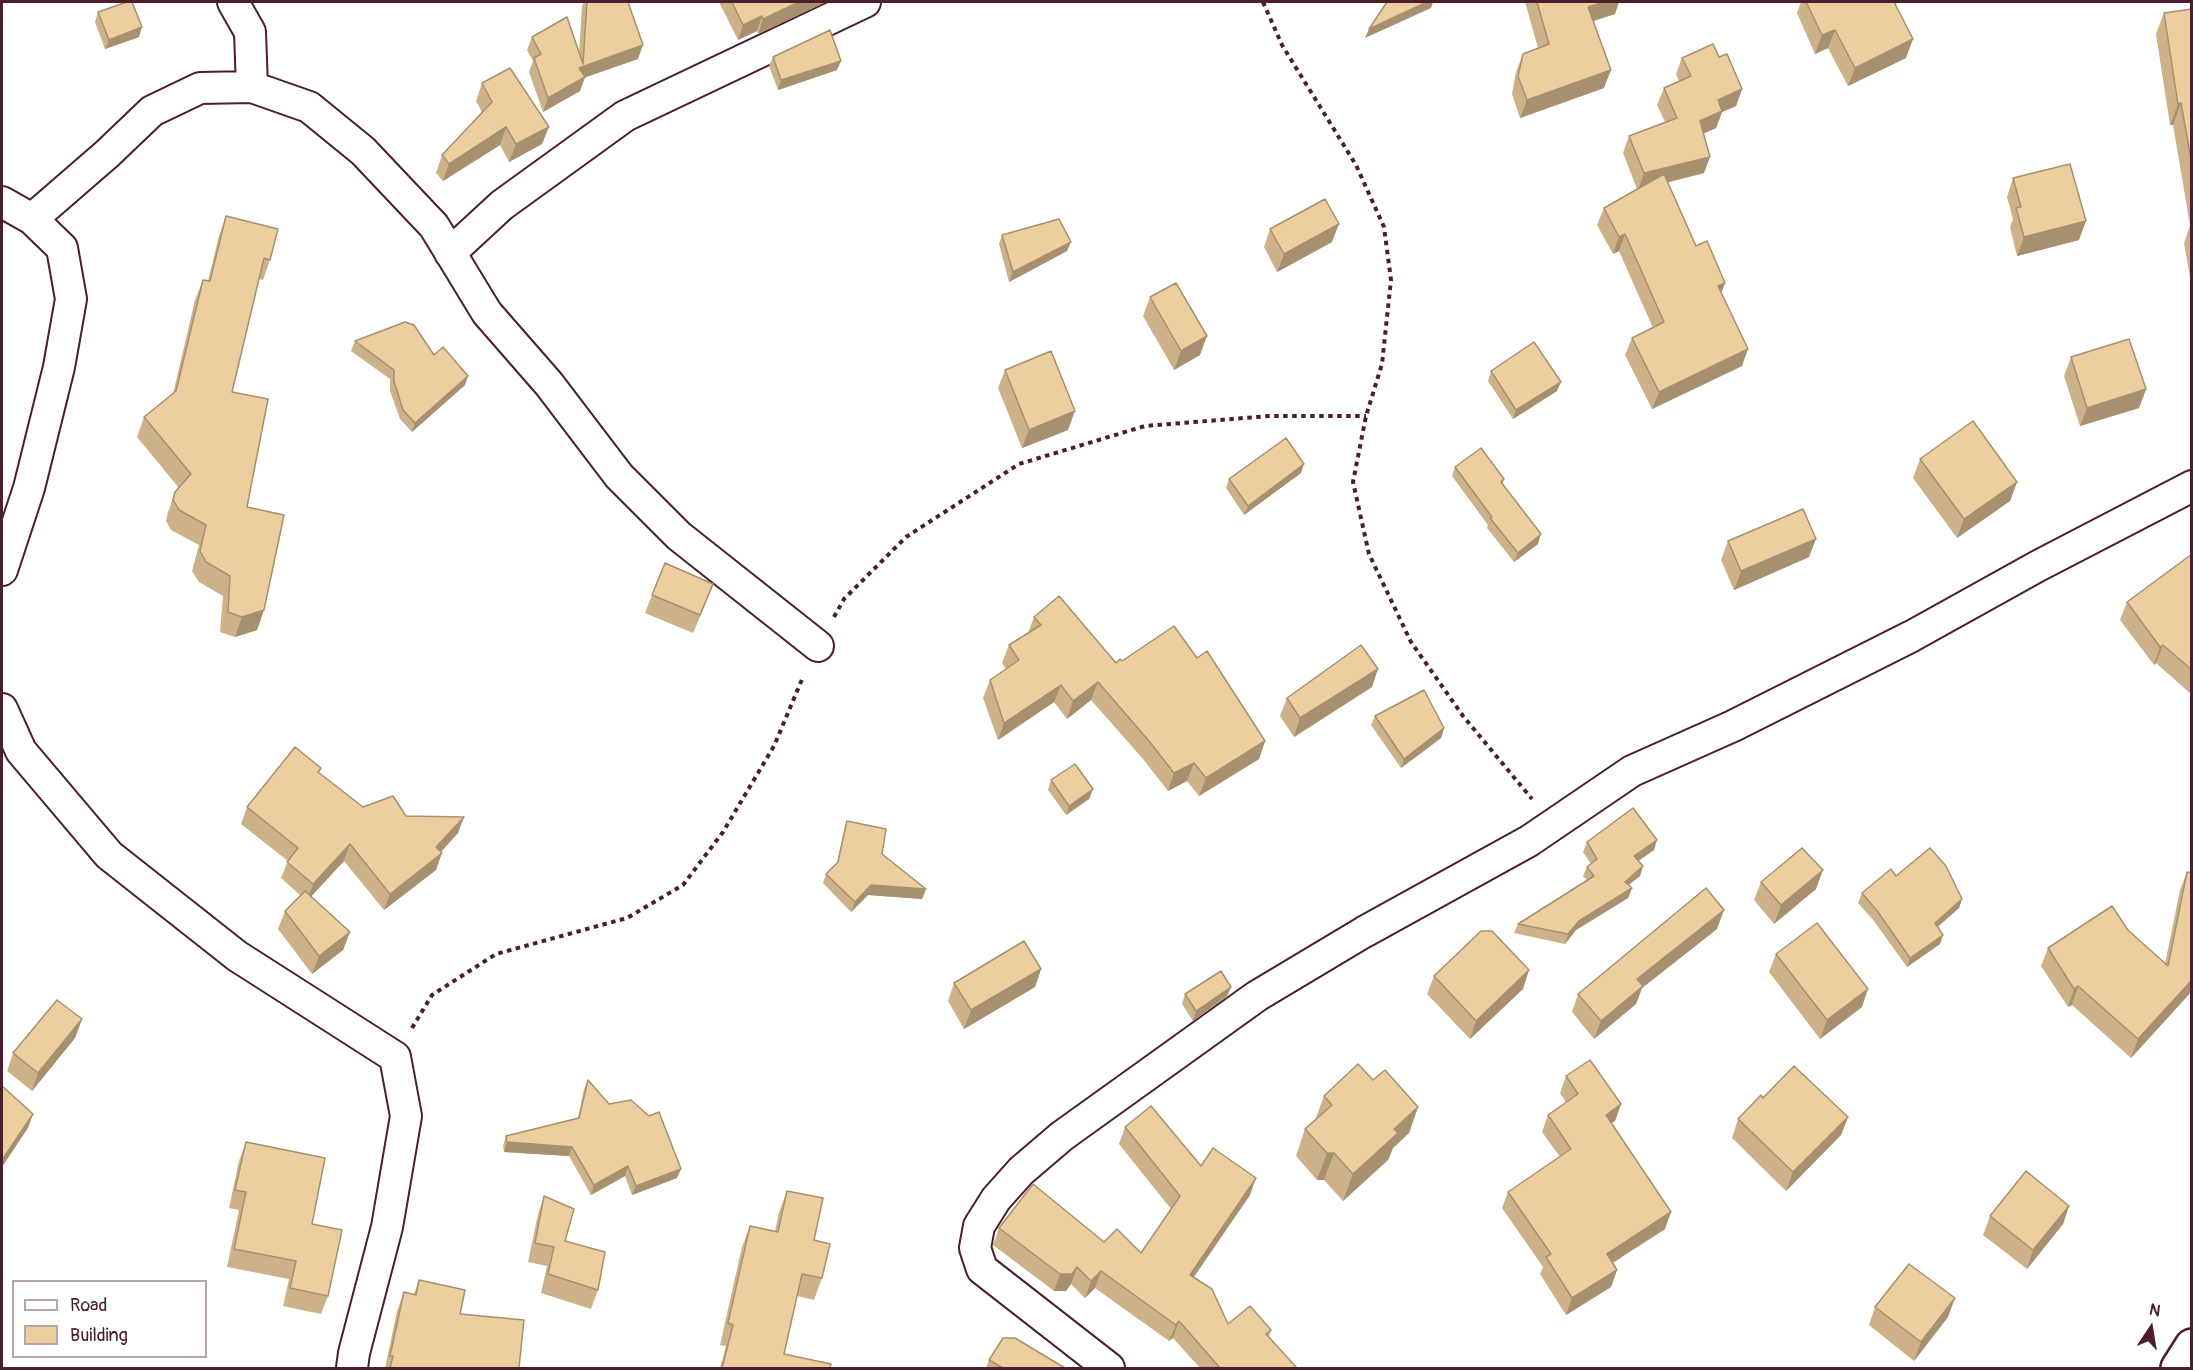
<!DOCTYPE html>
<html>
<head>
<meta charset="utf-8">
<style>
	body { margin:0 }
	#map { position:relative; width:2193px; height:1370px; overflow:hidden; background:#fff; font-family:Pangolin,sans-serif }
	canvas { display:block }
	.frame { position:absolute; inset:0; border:3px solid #4a1f2b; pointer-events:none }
	.legend { position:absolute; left:12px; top:1280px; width:195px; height:78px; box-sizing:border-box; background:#fff; border:2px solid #b7a5aa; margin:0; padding:8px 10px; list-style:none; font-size:18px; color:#4a1f2b }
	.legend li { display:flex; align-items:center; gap:12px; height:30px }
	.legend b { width:30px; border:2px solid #b7a5aa }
	.north { position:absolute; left:2121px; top:1298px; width:60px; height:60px; -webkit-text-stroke:4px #fff; paint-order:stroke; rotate:12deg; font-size:16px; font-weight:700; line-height:24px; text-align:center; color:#4a1f2b }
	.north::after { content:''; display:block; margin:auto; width:21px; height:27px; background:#4a1f2b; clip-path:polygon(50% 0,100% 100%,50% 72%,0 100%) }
</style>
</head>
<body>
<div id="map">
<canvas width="2193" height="1370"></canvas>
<div class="frame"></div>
<ul class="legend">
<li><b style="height:8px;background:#fff"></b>Road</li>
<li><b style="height:16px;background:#edce9f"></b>Building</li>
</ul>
<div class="north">N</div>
</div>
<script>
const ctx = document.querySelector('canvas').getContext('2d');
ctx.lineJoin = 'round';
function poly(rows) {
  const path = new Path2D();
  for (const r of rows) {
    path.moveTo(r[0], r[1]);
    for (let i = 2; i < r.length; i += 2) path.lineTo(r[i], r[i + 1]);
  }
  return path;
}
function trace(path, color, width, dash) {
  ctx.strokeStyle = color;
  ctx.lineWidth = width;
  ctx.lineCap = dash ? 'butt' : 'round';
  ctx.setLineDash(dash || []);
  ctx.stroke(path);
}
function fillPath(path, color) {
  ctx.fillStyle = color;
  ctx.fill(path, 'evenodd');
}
const minor = poly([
	[233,2,250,32,252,87],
	[2,202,32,219,62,248,71,299,59,367,29,488,2,570],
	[32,219,107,154,152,111,200,88,252,87,309,107,363,151,434,226,487,313,549,384,619,476,679,536,818,646],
	[450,253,502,205,625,116,865,2],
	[2,709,21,751,109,855,237,956,395,1057,406,1116,387,1227,354,1353,352,1368],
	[1109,1368,982,1269,975,1248,979,1226,996,1199,1021,1171,1062,1136,1257,996,1364,932,1529,841,1632,771,1733,726,1912,636,2038,566,2192,486]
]);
const secondary = poly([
	[2178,1368,2192,1346]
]);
trace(minor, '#4a1f2b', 34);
trace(secondary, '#4a1f2b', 38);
trace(poly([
	[1263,2,1282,45,1356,165,1384,227,1391,280,1382,364,1366,416,1353,482,1369,554,1411,642,1463,716,1532,799],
	[834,617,844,599,906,537,1019,464,1145,426,1269,416,1366,416],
	[412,1028,432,995,496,954,627,918,683,885,723,832,774,746,803,677]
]), '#4a1f2b', 4, [4.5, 4.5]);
trace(minor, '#fff', 30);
trace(secondary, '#fff', 33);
fillPath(poly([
	[584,2,628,2,638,59,585,77,580,91,543,112,529,72,533,61,527,50,532,37,579,54,582,6],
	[719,2,826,2,758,34,757,31,738,40],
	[1525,2,1619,2,1615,14,1593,21,1604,88,1520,118,1512,94,1516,72,1523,54,1538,48],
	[1801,2,1897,2,1896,6,1906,58,1848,86,1828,48,1815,54,1797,13],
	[2192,9,2192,289,2184,243,2190,225,2173,125,2170,125,2156,34,2164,13],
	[98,12,139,37,105,49,95,22],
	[773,57,837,70,778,90,769,66],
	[1719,57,1742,89,1736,106,1722,112,1716,128,1704,133,1704,173,1668,182,1696,246,1721,294,1742,366,1652,409,1625,355,1632,338,1653,328,1619,251,1613,254,1597,225,1604,208,1637,189,1623,153,1629,136,1665,122,1657,105,1664,88,1679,81,1676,74,1682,58],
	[482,83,542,144,509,162,500,145,443,181,436,173,442,155,482,112,476,101],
	[2013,178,2079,240,2017,256,2010,227,2013,219,2007,197],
	[226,216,270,260,263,280,259,279,232,392,247,507,264,610,257,630,235,637,220,632,223,596,199,582,192,571,199,545,171,530,166,521,168,512,175,492,179,488,137,437,144,417,173,394,195,300,203,280,208,281,219,236],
	[1270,229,1332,242,1277,272,1264,247],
	[1002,235,1067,251,1009,282,999,244],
	[1150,297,1200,355,1174,370,1143,316],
	[355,341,434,355,465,385,412,432,400,419,390,391,390,379,351,351],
	[2071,357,2146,389,2139,408,2080,426,2064,376],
	[1005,370,1068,430,1022,448,998,388],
	[1491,371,1557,391,1513,419,1488,381],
	[1920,459,2017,482,2010,501,1957,538,1913,478],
	[1455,467,1504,479,1503,484,1538,544,1514,562,1487,528,1488,525,1452,476],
	[1301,473,1244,515,1226,488,1229,479],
	[1728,541,1809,557,1734,590,1721,560],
	[2192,554,2192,695,2156,663,2154,665,2120,620,2127,602],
	[713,584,693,633,645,613,652,595],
	[1034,617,1116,663,1122,661,1197,658,1265,741,1259,759,1199,796,1187,781,1168,791,1143,759,1091,700,1067,719,1054,702,998,740,983,698,990,680,1006,669,1002,663,1009,645,1028,633],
	[1372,687,1294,737,1280,716,1287,698],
	[1375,716,1444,728,1441,738,1401,768,1371,725],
	[319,773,363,807,406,816,458,833,441,852,436,870,384,910,344,861,311,896,350,932,343,950,312,974,278,929,285,911,301,896,281,878,288,861,241,824,247,807],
	[1051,780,1093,789,1089,799,1066,815,1048,790],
	[847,821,882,854,926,889,922,899,868,895,851,912,823,883,826,874,837,863,844,830],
	[1587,842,1654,850,1638,861,1643,866,1640,876,1628,885,1632,888,1628,898,1576,930,1565,944,1514,933,1518,924,1587,880,1583,876,1587,867,1591,864,1583,852],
	[2187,872,2192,991,2131,1058,2072,1005,2068,1007,2041,966,2048,948,2128,930,2165,964,2180,890],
	[1896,876,1962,899,1959,908,1938,927,1940,944,1907,967,1874,921,1858,903,1862,893],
	[1761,882,1816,889,1774,924,1754,900],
	[1717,929,1642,988,1636,1004,1594,1039,1572,1012,1578,994],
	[1776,954,1862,1007,1820,1039,1769,972],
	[1041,969,1035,987,964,1029,948,1001,954,983],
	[1434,976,1523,989,1470,1039,1427,994],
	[1231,987,1227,996,1193,1021,1182,1004,1185,994],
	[82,1019,75,1038,32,1091,7,1071,13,1053],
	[1566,1076,1621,1104,1615,1121,1611,1123,1665,1229,1613,1263,1617,1270,1611,1287,1566,1315,1540,1274,1543,1267,1502,1208,1508,1192,1560,1157,1542,1132,1548,1115,1566,1102,1560,1093],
	[588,1080,609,1104,677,1178,632,1195,625,1176,591,1195,569,1156,504,1152,503,1146,506,1136,578,1118,584,1089],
	[1373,1080,1418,1107,1409,1133,1393,1148,1388,1160,1343,1201,1324,1180,1317,1180,1296,1156,1305,1129,1315,1120,1324,1096],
	[1763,1098,1848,1117,1841,1135,1786,1191,1732,1138,1738,1119],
	[1125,1127,1201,1166,1250,1195,1194,1277,1228,1324,1271,1330,1269,1337,1297,1368,1200,1368,1173,1338,1169,1341,1095,1288,1085,1298,1071,1284,1066,1291,1054,1291,993,1245,999,1228,1104,1242,1141,1253,1171,1209,1119,1144],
	[246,1142,328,1296,321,1314,283,1306,289,1279,227,1267,239,1210,229,1208,239,1161],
	[787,1191,814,1240,822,1278,814,1300,797,1296,784,1354,830,1368,720,1368,726,1346,720,1345,742,1247,750,1226,775,1231,779,1212],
	[544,1196,565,1241,598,1290,591,1309,541,1293,547,1266,528,1262,538,1214],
	[2069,1206,2063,1224,2027,1269,1983,1235,1990,1216],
	[419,1280,460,1314,519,1368,385,1368,397,1311,404,1292,414,1294],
	[1875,1307,1948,1317,1914,1361,1869,1325],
	[989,1360,1065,1368,986,1368]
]), '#ccb189');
fillPath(poly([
	[799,2,826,2,758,34,763,19],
	[1427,2,1433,2,1431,8,1365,38,1369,29],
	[1604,2,1619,2,1615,14,1581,25,1588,7],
	[762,16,757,31,738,40,743,25],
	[142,27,139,37,105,49,109,40],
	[1835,30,1828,48,1815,54,1822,35],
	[1913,39,1906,58,1848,86,1855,68],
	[643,45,638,59,575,81,579,68],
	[841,61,837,70,778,90,781,80],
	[1611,70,1604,88,1520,118,1527,100],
	[585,77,580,91,543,112,548,98],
	[1742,89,1736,106,1722,112,1716,128,1694,138,1700,121,1718,100],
	[2181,103,2173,125,2170,125,2178,104],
	[506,127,500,145,443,181,449,164],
	[549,127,542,144,509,162,516,144],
	[1710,157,1704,173,1638,190,1644,173],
	[2086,221,2079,240,2017,256,2024,237],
	[1339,224,1332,242,1277,272,1284,254],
	[1625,234,1619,251,1613,254,1619,237],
	[1071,242,1067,251,1009,282,1013,272],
	[1725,283,1719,300,1718,286],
	[1207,336,1200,355,1174,370,1181,351],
	[1748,349,1742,366,1652,409,1659,392],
	[468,376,465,385,412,432,415,423],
	[1561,382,1557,391,1513,419,1516,410],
	[2146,389,2139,408,2080,426,2087,408],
	[1075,411,1068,430,1022,448,1029,430],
	[1304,464,1301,473,1244,515,1248,506],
	[2017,482,2010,501,1957,538,1964,519],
	[1541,534,1538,544,1514,562,1518,553],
	[1816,539,1809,557,1734,590,1741,571],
	[713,584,706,602,693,633,700,615],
	[264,610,257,630,235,637,242,617],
	[2163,645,2156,663,2154,665,2160,647],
	[1378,669,1372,687,1294,737,1300,718],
	[1098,682,1091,700,1067,719,1073,701],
	[1061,685,1054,702,998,740,1004,723],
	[1444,728,1441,738,1401,768,1404,759],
	[1265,741,1259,759,1199,796,1206,778],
	[1194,763,1187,781,1168,791,1174,773],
	[1093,789,1089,799,1066,815,1069,806],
	[464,817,458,833,437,856,442,853,436,870,384,910,390,894,436,847],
	[1657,840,1654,850,1631,866,1634,856],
	[350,844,344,861,307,901,313,884],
	[1643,866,1640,876,1621,891,1625,882],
	[1823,870,1816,889,1774,924,1781,905],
	[871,885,926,889,922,899,868,895,851,912,855,902],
	[1632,888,1628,898,1576,930,1565,944,1568,934,1579,921],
	[1962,899,1959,908,1931,932,1935,923],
	[1724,910,1717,929,1642,988,1636,1004,1594,1039,1601,1021,1637,979],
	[350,932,343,950,312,974,319,956],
	[1943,935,1940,944,1907,967,1910,958],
	[1041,969,1035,987,964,1029,971,1010],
	[1529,970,1523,989,1470,1039,1476,1021],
	[2192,980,2192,991,2131,1058,2138,1039],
	[2078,986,2072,1005,2068,1007,2074,989],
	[1231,987,1227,996,1193,1021,1196,1011],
	[1868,989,1862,1007,1820,1039,1827,1020],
	[82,1019,75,1038,32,1091,38,1073],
	[1621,1104,1615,1121,1600,1131,1606,1115],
	[1418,1107,1409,1133,1393,1148,1388,1160,1343,1201,1353,1174,1394,1129],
	[33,1114,28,1128,2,1167,2,1160],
	[1848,1117,1841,1135,1786,1191,1793,1172],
	[507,1142,572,1147,569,1156,504,1152],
	[1327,1153,1334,1153,1324,1180,1317,1180],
	[628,1166,625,1176,591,1195,594,1185],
	[681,1169,677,1178,632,1195,636,1186],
	[1256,1178,1250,1195,1184,1291,1190,1275],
	[2069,1206,2063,1224,2027,1269,2033,1250],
	[1671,1212,1665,1229,1601,1270,1607,1254],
	[1077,1267,1071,1284,1066,1291,1054,1291,1060,1274],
	[1617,1270,1611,1287,1566,1315,1572,1298],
	[1101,1271,1095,1288,1085,1298,1091,1281],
	[1955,1298,1948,1317,1914,1361,1921,1342],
	[1179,1321,1173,1338,1169,1341,1176,1325]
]), '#a6906f');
const building = poly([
	[127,2,132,2,142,27,109,40,98,12,127,2],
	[587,2,628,2,643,45,579,68,585,77,548,98,534,58,541,54,532,37,567,17,583,64,587,2],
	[732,2,799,2,763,19,762,16,743,25,732,2],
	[1387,2,1427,2,1369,29,1387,2],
	[1537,2,1604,2,1588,7,1611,70,1527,100,1518,76,1523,54,1549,44,1537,2],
	[1806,2,1894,2,1913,39,1855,68,1835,30,1822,35,1806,2],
	[2192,9,2192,165,2181,103,2178,104,2164,13,2192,9],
	[830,30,841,61,781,80,773,57,830,30],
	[1713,44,1719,57,1727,54,1742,89,1718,100,1722,111,1700,121,1710,157,1644,173,1629,136,1677,118,1664,88,1691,76,1682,58,1713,44],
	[510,68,549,127,516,144,506,127,449,164,442,155,492,102,482,83,510,68],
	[2070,164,2086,221,2024,237,2016,208,2021,207,2013,178,2070,164],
	[1664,174,1696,246,1707,241,1725,283,1718,286,1748,349,1659,392,1632,338,1664,322,1625,234,1619,237,1604,208,1664,174],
	[1325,199,1339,224,1284,254,1270,229,1325,199],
	[226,216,278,229,270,260,264,258,232,392,268,399,247,507,284,515,264,610,242,617,228,612,230,576,206,562,200,551,206,525,179,510,173,500,175,492,191,474,144,417,176,391,203,280,210,281,226,216],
	[1059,219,1071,242,1013,272,1002,235,1059,219],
	[1176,283,1207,336,1181,351,1150,297,1176,283],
	[405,322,414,325,434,355,443,347,468,376,415,423,403,410,394,381,394,370,355,341,405,322],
	[2129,339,2146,389,2087,408,2071,357,2129,339],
	[1534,342,1561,382,1516,410,1491,371,1534,342],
	[1051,351,1075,411,1029,430,1005,370,1051,351],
	[1973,421,2017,482,1964,519,1920,459,1973,421],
	[1286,438,1304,464,1248,506,1229,479,1286,438],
	[1481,448,1504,479,1501,482,1541,534,1518,553,1490,518,1492,517,1455,467,1481,448],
	[1803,509,1816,539,1741,571,1728,541,1803,509],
	[2192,554,2192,670,2163,645,2160,647,2127,602,2192,554],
	[665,563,713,584,700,615,652,595,665,563],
	[1059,596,1116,663,1120,659,1122,661,1174,626,1197,658,1207,651,1265,741,1206,778,1194,763,1174,773,1149,741,1098,682,1073,701,1061,685,1004,723,990,680,1019,660,1009,645,1041,625,1034,617,1059,596],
	[1361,645,1378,669,1300,718,1287,698,1361,645],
	[1424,690,1444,728,1404,759,1375,716,1424,690],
	[295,747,321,768,318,772,363,807,393,796,406,816,464,817,436,847,442,853,390,894,350,844,313,884,287,862,298,848,247,807,295,747],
	[1075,764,1093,789,1069,806,1051,780,1075,764],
	[1633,808,1657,840,1634,856,1643,866,1625,882,1632,888,1579,921,1568,934,1518,924,1594,876,1587,867,1597,859,1587,842,1633,808],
	[847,821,886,829,882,854,926,889,871,885,855,902,826,874,838,862,847,821],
	[1802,848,1823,870,1781,905,1761,882,1802,848],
	[1930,848,1946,866,1962,899,1935,923,1943,935,1910,958,1878,912,1862,893,1891,869,1896,876,1930,848],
	[2187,872,2192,873,2192,980,2138,1039,2078,986,2074,989,2048,948,2112,906,2128,930,2168,966,2187,872],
	[1706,888,1724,910,1637,979,1643,986,1601,1021,1578,994,1706,888],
	[305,891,350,932,319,956,285,911,305,891],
	[1817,923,1868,989,1827,1020,1776,954,1817,923],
	[1481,931,1492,931,1529,970,1476,1021,1434,976,1481,931],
	[1024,941,1041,969,971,1010,954,983,1024,941],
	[1221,971,1231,987,1196,1011,1185,994,1221,971],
	[57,1000,82,1019,38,1073,13,1053,57,1000],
	[1590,1060,1621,1104,1606,1115,1671,1212,1607,1254,1617,1270,1572,1298,1546,1257,1551,1254,1508,1192,1571,1149,1548,1115,1578,1094,1566,1076,1590,1060],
	[1358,1064,1373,1080,1385,1070,1418,1107,1394,1129,1398,1133,1353,1174,1334,1153,1327,1153,1305,1129,1332,1105,1324,1096,1358,1064],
	[1794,1066,1848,1117,1793,1172,1738,1119,1761,1095,1763,1098,1794,1066],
	[588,1080,609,1104,631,1100,649,1116,659,1112,681,1169,636,1186,628,1166,594,1185,572,1147,507,1142,506,1136,579,1118,588,1080],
	[2,1086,33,1114,2,1160,2,1086],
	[1151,1106,1201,1166,1213,1148,1256,1178,1190,1275,1212,1289,1228,1324,1250,1306,1271,1330,1266,1334,1297,1368,1220,1368,1179,1321,1176,1325,1101,1271,1091,1281,1077,1267,1072,1274,1060,1274,999,1228,1033,1184,1104,1242,1117,1229,1141,1253,1180,1196,1125,1127,1151,1106],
	[246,1142,325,1158,312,1224,342,1230,328,1296,290,1288,296,1261,234,1249,246,1192,235,1190,246,1142],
	[2026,1171,2069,1206,2033,1250,1990,1216,2026,1171],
	[787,1191,823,1198,814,1240,830,1244,822,1278,802,1274,784,1354,831,1364,830,1368,722,1368,733,1325,728,1323,750,1226,778,1232,787,1191],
	[544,1196,574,1209,565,1241,605,1252,598,1290,548,1274,554,1247,535,1243,544,1196],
	[1909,1264,1955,1298,1921,1342,1875,1307,1909,1264],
	[419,1280,465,1290,460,1314,524,1320,519,1368,390,1368,393,1356,390,1356,404,1292,416,1295,419,1280],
	[1003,1338,1015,1338,1065,1368,1003,1368,989,1360,1003,1338]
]);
fillPath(building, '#edce9f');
trace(building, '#a6906f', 1.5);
</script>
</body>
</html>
